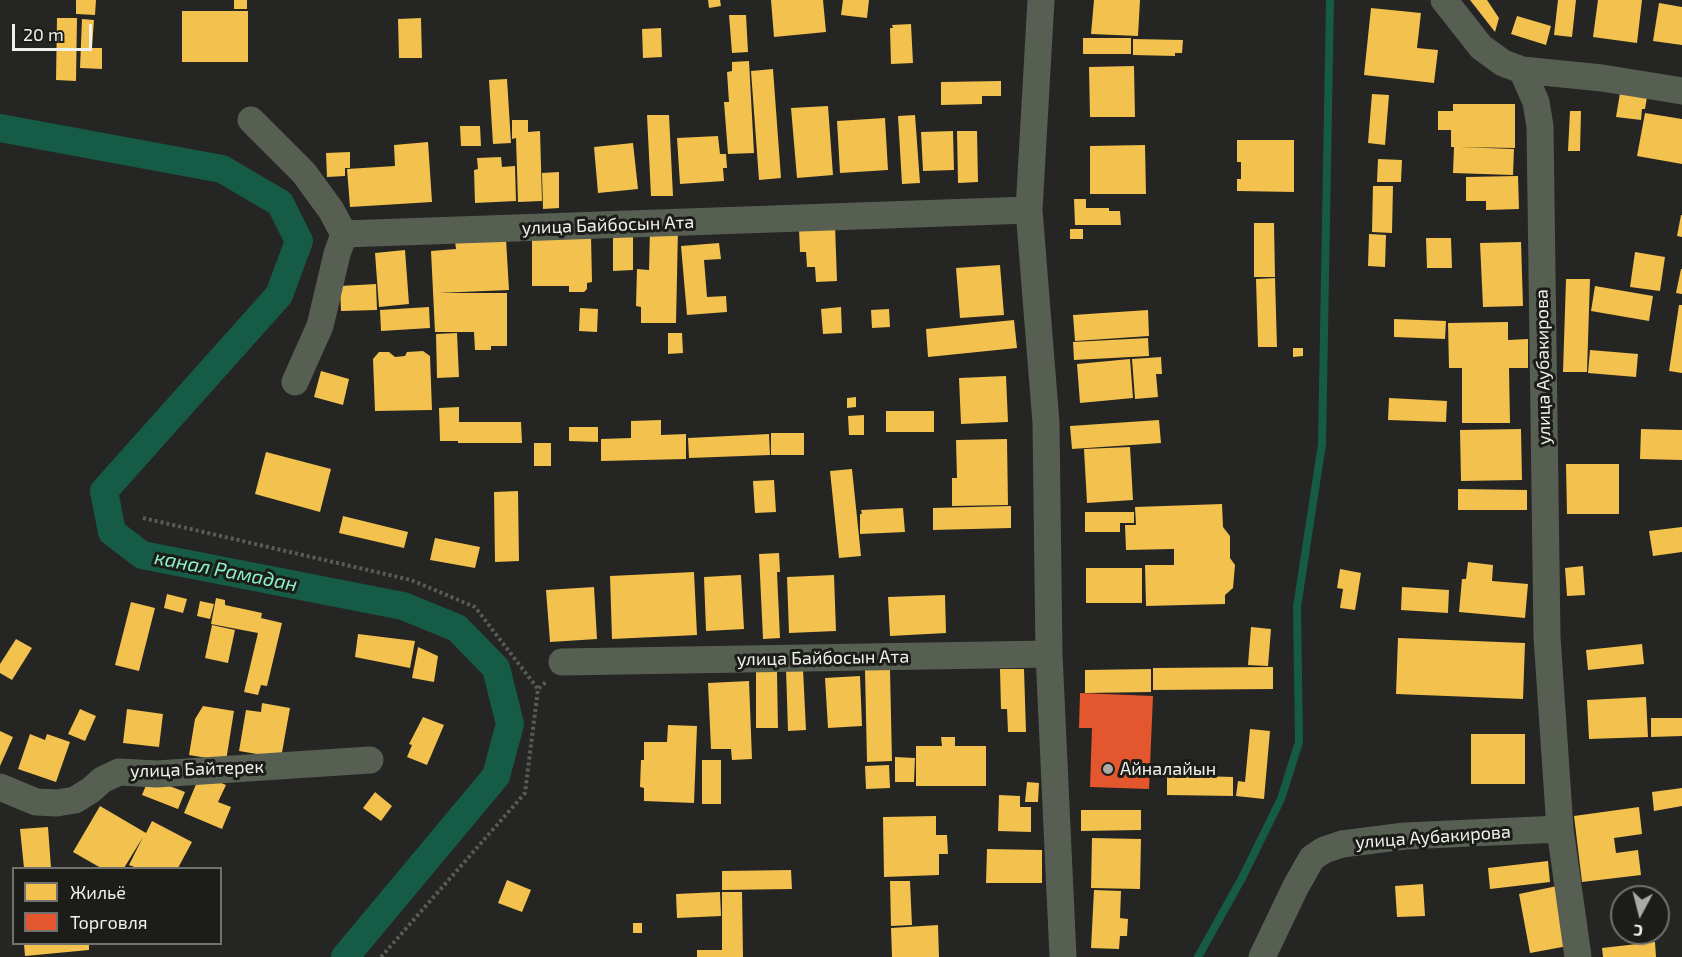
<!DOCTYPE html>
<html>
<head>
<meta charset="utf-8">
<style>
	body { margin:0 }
	#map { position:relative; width:1682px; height:957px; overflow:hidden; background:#252523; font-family:"Exo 2",sans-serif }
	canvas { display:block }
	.legend { position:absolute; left:12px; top:867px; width:210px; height:78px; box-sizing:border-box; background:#1c1c19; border:2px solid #71716e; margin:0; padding:8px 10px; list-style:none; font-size:18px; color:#f0f0ed }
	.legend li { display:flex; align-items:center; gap:12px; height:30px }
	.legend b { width:30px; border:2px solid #71716e }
	.north { position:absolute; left:1610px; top:885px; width:60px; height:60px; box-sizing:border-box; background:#1c1c19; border:2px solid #71716e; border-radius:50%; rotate:187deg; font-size:16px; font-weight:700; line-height:24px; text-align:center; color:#f0f0ed }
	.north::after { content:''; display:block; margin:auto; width:21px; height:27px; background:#a9a9a6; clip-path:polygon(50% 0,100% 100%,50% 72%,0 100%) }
	.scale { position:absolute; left:12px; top:24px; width:80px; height:27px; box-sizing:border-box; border:3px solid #f0f0ed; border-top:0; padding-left:8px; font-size:18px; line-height:21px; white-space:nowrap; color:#f0f0ed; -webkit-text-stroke:4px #1c1c19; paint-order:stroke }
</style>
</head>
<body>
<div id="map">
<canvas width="1682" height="957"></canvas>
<ul class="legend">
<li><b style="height:16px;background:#f2c14e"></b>Жильё</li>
<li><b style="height:16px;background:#e4572e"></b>Торговля</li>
</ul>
<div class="north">С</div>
<div class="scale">20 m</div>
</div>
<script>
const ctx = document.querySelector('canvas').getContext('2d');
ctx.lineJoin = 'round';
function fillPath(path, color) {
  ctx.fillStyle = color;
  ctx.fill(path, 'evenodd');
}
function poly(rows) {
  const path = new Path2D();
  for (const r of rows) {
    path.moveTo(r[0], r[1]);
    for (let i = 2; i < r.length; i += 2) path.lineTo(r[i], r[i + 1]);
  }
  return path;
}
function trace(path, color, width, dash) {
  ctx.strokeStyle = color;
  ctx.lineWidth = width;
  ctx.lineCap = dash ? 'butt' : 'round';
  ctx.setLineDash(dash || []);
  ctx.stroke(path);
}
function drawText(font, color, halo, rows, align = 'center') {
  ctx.font = font + ' "Exo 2",sans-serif';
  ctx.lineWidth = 6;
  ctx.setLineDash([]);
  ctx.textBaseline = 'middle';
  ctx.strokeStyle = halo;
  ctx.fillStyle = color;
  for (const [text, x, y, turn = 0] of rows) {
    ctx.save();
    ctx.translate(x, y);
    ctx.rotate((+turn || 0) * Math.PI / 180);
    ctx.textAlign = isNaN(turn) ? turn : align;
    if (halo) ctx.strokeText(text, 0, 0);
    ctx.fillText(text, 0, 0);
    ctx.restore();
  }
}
fillPath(poly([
	[76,0,96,0,95,15,76,14],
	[234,0,247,0,247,9,234,9],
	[708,0,720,0,721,6,709,8],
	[771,0,823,0,826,32,774,37],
	[843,0,869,0,867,18,841,15],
	[1094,0,1140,0,1138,36,1091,34],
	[1470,0,1487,0,1499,18,1495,32],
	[1558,0,1576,0,1572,37,1554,35],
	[1598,0,1642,0,1637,43,1593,37],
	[1659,3,1682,7,1682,45,1653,41],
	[1371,8,1421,13,1417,48,1438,50,1434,83,1364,75],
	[182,11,248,11,248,62,182,62],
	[729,15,746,15,748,52,732,53],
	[1517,16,1551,26,1546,45,1511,34],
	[57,18,77,18,76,81,56,80],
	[421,18,422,58,399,58,398,19],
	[82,19,94,20,92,48,102,48,102,69,80,68],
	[911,24,913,63,891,64,890,28,893,28,892,25],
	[661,28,662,57,643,58,642,29],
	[1083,38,1131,38,1131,54,1083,54],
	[1133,39,1183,40,1182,53,1175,53,1175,56,1133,55],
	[749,61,754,153,728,154,724,102,729,102,727,72,732,71,732,62],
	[1134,66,1135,117,1090,117,1089,67],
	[773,69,781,178,759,180,751,71],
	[507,79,511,143,493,144,489,80],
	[1001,81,1001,96,982,96,982,104,941,105,941,82],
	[1620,93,1647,97,1645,109,1642,109,1641,120,1616,117],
	[1372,94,1389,95,1385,145,1368,143],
	[1453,104,1515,104,1515,148,1459,147,1514,149,1513,175,1453,173,1454,147,1451,147,1451,130,1438,130,1438,111,1453,111],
	[828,106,833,175,797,178,791,108],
	[1570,111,1581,111,1580,151,1568,151],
	[1645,113,1682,119,1682,164,1637,156],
	[647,115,669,115,673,196,651,196],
	[915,115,920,183,902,184,898,116],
	[885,118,888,170,840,173,837,121],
	[512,120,528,120,528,132,540,131,542,201,518,202,516,138,512,139],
	[460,126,480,126,481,146,461,146],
	[953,131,954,170,923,171,921,132],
	[957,131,977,131,978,182,958,183],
	[718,136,720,154,726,154,727,168,723,168,724,181,680,184,677,138],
	[1237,140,1294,140,1294,192,1237,191,1237,179,1241,179,1241,162,1237,162],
	[428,142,432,202,350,207,347,169,395,166,394,145],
	[633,143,638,189,598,193,594,147],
	[1145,145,1146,194,1090,194,1090,146],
	[350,152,350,168,345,168,345,176,327,177,326,153],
	[501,157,502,167,515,166,516,201,475,203,474,170,478,169,477,158],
	[1378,159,1402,160,1401,182,1377,182],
	[559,172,559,208,543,209,542,173],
	[1518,176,1519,209,1486,210,1486,201,1466,201,1466,177],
	[1373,186,1393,186,1392,233,1372,232],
	[1074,199,1086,199,1086,208,1109,208,1109,211,1120,211,1121,225,1075,225],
	[1681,215,1682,215,1682,237,1677,236],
	[1254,223,1274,223,1275,277,1254,277],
	[835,225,837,281,816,282,815,267,807,267,806,252,800,252,799,229],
	[650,229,678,229,676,323,641,323,641,307,636,306,637,269,649,270],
	[1070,229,1083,229,1083,239,1070,239],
	[613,232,633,232,633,270,613,271],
	[1369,234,1386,235,1385,267,1368,266],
	[591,236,592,282,587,283,587,289,584,292,569,292,569,286,532,286,532,237],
	[1426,238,1451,238,1452,268,1427,268],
	[506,239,509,290,438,293,507,293,507,346,491,346,491,350,475,350,474,332,435,332,431,251,456,249,455,241],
	[1521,242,1523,306,1483,307,1480,243],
	[719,243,721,259,704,260,707,297,726,296,727,312,687,315,681,246],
	[405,250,409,304,379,307,375,253],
	[1635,252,1665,257,1660,291,1630,287],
	[1000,265,1004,315,960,318,956,268],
	[1681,269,1682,269,1682,294,1676,293],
	[1275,278,1277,347,1258,347,1256,279],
	[1566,279,1590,279,1587,372,1563,372],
	[376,284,377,310,341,311,340,286],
	[1595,286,1653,296,1649,321,1591,311],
	[1679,305,1682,305,1682,373,1669,371],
	[429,307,430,328,381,331,380,310],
	[841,307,842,333,823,334,821,309],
	[580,308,598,309,597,332,579,331],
	[889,309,890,327,872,328,871,310],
	[1148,310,1149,336,1075,341,1073,315],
	[1394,319,1446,321,1445,339,1394,337],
	[1014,320,1017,348,928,357,926,329],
	[1508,322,1508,340,1528,339,1528,368,1509,368,1510,423,1462,423,1462,368,1449,368,1448,323],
	[457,333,459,377,437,378,436,334],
	[668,333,682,333,683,353,668,354],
	[1148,338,1149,356,1074,360,1073,342],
	[1293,348,1303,348,1303,356,1293,357],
	[1590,350,1638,354,1636,377,1588,373],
	[423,351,430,356,432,410,375,411,373,359,379,352,389,352,395,357,405,356,407,352],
	[1161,357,1162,374,1156,374,1158,397,1135,399,1132,359],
	[1130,359,1133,398,1080,403,1077,364],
	[321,371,349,379,343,405,314,397],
	[1006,376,1008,422,961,424,959,378],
	[856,397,856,407,847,408,847,398],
	[1389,398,1447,401,1446,422,1388,420],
	[459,407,459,422,521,422,522,443,458,443,458,441,440,441,439,408],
	[886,411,934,411,934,432,886,432],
	[864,415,864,435,849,435,848,416],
	[661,420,661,435,686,434,686,459,601,461,601,439,631,438,631,421],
	[1159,420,1161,443,1072,449,1070,426],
	[569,427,598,427,598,442,569,441],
	[1521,429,1522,480,1461,481,1460,430],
	[1641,429,1682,430,1682,460,1640,459],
	[771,433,804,433,804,455,771,455],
	[769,434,770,455,689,458,688,438],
	[1007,439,1008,505,952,506,952,478,957,478,956,440],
	[534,443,551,443,551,466,534,466],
	[1130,447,1133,500,1087,503,1084,449],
	[266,452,331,469,320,512,255,494],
	[1566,464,1619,464,1619,514,1567,514],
	[852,469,861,556,839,558,830,471],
	[774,480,776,512,755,513,753,481],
	[1458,489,1527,490,1527,510,1458,510],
	[518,491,519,561,495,562,494,492],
	[1222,504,1223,527,1230,536,1230,558,1235,565,1233,588,1225,595,1225,604,1146,606,1145,565,1174,565,1174,549,1126,550,1125,525,1136,525,1135,507],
	[1011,506,1011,528,933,530,933,508],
	[903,508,905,532,860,534,860,514,862,514,861,510],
	[1085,512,1134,512,1134,523,1120,523,1120,532,1085,532],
	[343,516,408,532,404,548,339,533],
	[1682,527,1682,552,1653,556,1649,531],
	[435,538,480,547,475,568,430,560],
	[779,553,780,572,777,572,780,638,763,639,759,554],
	[1468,562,1493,565,1492,581,1528,584,1525,618,1459,612,1462,579,1466,579],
	[1583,566,1585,595,1567,596,1565,568],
	[1086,568,1142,568,1142,603,1086,603],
	[1340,569,1361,573,1355,610,1340,608,1343,589,1337,588],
	[694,572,697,635,612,639,610,576],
	[741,575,744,629,706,631,704,577],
	[834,575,836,631,789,633,787,577],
	[594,587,597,639,550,642,546,590],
	[1402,587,1449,590,1448,613,1401,610],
	[167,594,187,599,183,613,164,608],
	[945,595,946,633,890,636,888,597],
	[216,598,225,600,225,605,262,613,261,618,282,623,267,686,261,685,258,695,244,692,258,633,211,624],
	[200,601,214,604,210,619,197,616],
	[131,602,155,608,139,671,115,665],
	[212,625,235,630,228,663,205,658],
	[1251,627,1271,629,1268,666,1248,665],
	[358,634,415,641,410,668,355,657],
	[1398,638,1525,643,1523,699,1396,694],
	[16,639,32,648,12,680,0,673,0,664],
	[1642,644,1644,664,1588,670,1586,650],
	[418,647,438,656,434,682,412,678],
	[1273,667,1273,689,1153,690,1153,668],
	[786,669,803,669,806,730,788,731],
	[1000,669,1024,669,1026,732,1008,732,1007,709,1001,709],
	[1151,669,1151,692,1085,693,1085,670],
	[865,670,890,670,892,761,867,762],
	[777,671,778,728,756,728,756,672],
	[860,676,862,726,828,728,825,678],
	[749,681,752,759,732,760,731,749,711,749,708,683],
	[1646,697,1648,737,1589,739,1587,700],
	[262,703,290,708,281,758,239,751,246,710,261,712],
	[203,706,234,711,226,761,189,755,195,719],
	[80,709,96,716,85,741,68,734],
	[127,709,163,714,159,747,123,743],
	[423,717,444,725,427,765,407,757,412,745,409,744],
	[1651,718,1682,718,1682,736,1651,737],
	[668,725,697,726,694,803,644,801,644,788,640,787,641,760,644,760,644,742,667,742],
	[1250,729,1270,731,1264,799,1236,796,1238,781,1245,782],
	[0,731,13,737,0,766],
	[30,734,45,740,47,734,70,742,56,782,18,769],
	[1471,734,1525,734,1525,784,1471,784],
	[941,737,955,737,955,746,986,746,986,786,916,786,916,746,942,746],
	[895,757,915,758,914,782,895,782],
	[702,760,721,760,721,804,702,804],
	[889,765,890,788,866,789,865,766],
	[1167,775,1233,777,1233,796,1167,795],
	[205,776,226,785,218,802,231,807,222,829,184,813,197,782],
	[149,778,185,792,178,809,142,795],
	[1027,782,1039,783,1038,802,1025,802],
	[1682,788,1682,806,1654,811,1652,792],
	[375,792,392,806,381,821,363,808],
	[999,795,1020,796,1020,807,1031,807,1031,832,998,831],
	[100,806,146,833,152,821,192,842,178,868,137,868,129,865,143,837,124,868,101,868,73,852],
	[1639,807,1642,834,1614,838,1616,853,1638,850,1641,875,1582,882,1574,816],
	[1081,810,1141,810,1141,830,1081,831],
	[936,816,936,835,947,835,948,854,939,854,939,875,884,877,883,817],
	[48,827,51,868,24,868,20,829],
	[1092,838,1141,839,1140,889,1091,888],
	[987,849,1042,850,1042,883,986,883],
	[1548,861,1550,882,1490,889,1488,868],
	[791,870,792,889,722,890,722,871],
	[507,880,531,890,522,912,498,903],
	[890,881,910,881,912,925,891,926],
	[1423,884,1425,916,1397,917,1395,886],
	[1557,886,1568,946,1530,953,1519,894],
	[1094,890,1121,891,1120,918,1128,919,1127,936,1120,936,1119,949,1091,948],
	[720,892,721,916,677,918,676,894],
	[722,892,742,892,743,957,697,957,697,950,722,950],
	[633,923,642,923,642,933,633,933],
	[938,925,939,957,892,957,891,928],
	[1655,942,1656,957,1603,957,1602,948],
	[24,944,89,944,89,950,25,956]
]), '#f2c14e');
fillPath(poly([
	[1080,693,1153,696,1149,789,1090,787,1092,728,1079,728]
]), '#e4572e');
trace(poly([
	[1198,957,1242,878,1281,799,1299,742,1297,607,1322,444,1330,0]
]), '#165b46', 8);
trace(poly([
	[0,128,222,169,280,203,299,241,279,295,104,491,112,532,142,555,403,606,457,628,496,668,510,724,496,776,345,957]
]), '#165b46', 28);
trace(poly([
	[143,518,411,580,475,607,538,689],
	[381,957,525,793,538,689,547,681]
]), '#595c56', 4, [3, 3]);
trace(poly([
	[1041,0,1029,210,1046,423,1049,654,1063,957],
	[1444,0,1481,47,1503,63,1522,70,1602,78,1682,91],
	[1522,70,1536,102,1540,126,1547,637,1560,829,1578,957],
	[251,120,304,173,331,210,344,234],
	[344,234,1029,210],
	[295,382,320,326,337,254,344,234],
	[562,662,1049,654],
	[0,787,36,802,57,803,75,800,91,790,102,780,119,772,157,774,370,760],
	[1262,957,1296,886,1312,858,1324,850,1342,844,1405,836,1560,829]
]), '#575f53', 27);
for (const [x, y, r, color] of [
	[1108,769,6,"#a9a9a6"]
]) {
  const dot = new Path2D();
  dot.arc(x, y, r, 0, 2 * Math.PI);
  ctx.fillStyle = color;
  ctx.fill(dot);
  trace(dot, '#1c1c19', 2);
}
drawText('18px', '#f0f0ed', '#1c1c19', [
	["улица Байбосын Ата",608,225,-2],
	["улица Аубакирова",1543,367,-91],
	["улица Байбосын Ата",823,658,-1],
	["улица Байтерек",197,769,-2],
	["улица Аубакирова",1433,837,-4]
]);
drawText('18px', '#f0f0ed', '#1c1c19', [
	["Айналайын",1120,769]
], 'left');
drawText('italic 20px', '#8af0ca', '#1c1c19', [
	["канал Рамадан",226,571,11]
]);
</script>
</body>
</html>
